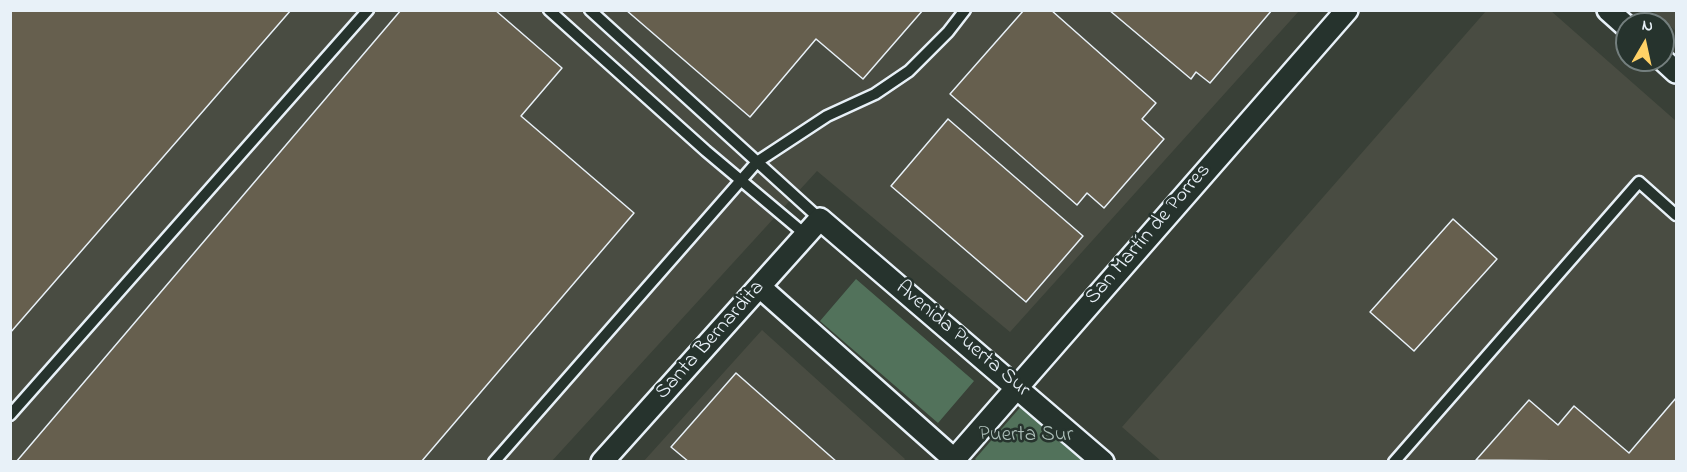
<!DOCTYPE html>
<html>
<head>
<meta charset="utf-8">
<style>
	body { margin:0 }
	#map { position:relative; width:1687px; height:472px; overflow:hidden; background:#394037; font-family:"Indie Flower",sans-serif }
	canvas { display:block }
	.frame { position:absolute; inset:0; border:12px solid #e8f1f8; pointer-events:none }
	.north { position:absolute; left:1615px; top:12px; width:60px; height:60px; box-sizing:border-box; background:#26332d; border:2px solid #747f7e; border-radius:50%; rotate:9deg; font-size:16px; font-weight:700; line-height:24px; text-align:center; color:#e8f1f8 }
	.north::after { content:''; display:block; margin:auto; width:21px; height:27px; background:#ffd166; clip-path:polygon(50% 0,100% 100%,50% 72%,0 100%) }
</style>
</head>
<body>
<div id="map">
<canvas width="1687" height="472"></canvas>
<div class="frame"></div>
<div class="north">N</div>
</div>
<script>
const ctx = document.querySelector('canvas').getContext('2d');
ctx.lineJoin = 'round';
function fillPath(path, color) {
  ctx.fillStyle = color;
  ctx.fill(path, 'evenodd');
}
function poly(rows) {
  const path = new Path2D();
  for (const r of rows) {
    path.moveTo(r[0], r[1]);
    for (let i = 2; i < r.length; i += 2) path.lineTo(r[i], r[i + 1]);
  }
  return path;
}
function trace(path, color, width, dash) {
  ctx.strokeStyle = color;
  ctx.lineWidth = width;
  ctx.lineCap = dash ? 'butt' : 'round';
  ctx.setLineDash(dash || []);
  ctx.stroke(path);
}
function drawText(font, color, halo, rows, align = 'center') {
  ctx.font = font + ' "Indie Flower",sans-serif';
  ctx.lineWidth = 5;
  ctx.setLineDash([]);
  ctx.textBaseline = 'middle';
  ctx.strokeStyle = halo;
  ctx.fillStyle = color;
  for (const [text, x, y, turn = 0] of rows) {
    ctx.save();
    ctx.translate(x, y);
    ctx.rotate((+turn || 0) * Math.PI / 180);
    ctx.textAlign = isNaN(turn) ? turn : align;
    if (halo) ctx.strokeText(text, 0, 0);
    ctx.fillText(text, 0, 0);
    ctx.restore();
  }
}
fillPath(poly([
	[10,11,1299,11,1010,332,817,171,551,462,11,461],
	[1486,11,1551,11,1676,121,1676,461,1161,461,1122,427],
	[1653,11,1676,11,1676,31],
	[762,330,905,459,903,462,643,462]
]), '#494c42');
fillPath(poly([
	[856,279,974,381,938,423,820,321],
	[1024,403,1089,461,978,462,975,459]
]), '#52725b');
const building = poly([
	[10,10,291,10,10,333,10,10],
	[401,10,495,10,562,68,521,116,634,213,421,462,16,462,401,10],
	[626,10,923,10,863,79,816,39,750,117,626,10],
	[1024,10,1051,10,1156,103,1142,119,1164,139,1104,208,1087,193,1077,205,950,94,1024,10],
	[1109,10,1272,10,1210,83,1196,72,1191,79,1109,10],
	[948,119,1083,236,1026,302,891,186,948,119],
	[1453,219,1497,259,1414,351,1370,312,1453,219],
	[736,373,837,462,689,462,671,447,736,373],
	[1676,398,1676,462,1476,460,1529,400,1558,425,1574,406,1629,453,1676,398]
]);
fillPath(building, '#665f4e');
trace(building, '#e8f1f8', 1.5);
const service = poly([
	[549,10,706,151,806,235],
	[590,10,820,219],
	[10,415,368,10],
	[494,462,757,162,827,116,875,94,909,71,948,32,965,10],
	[1394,462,1639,182,1676,215]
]);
const minor = poly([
	[1608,10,1627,27],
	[1663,60,1676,72],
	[760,287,957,462],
	[602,462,820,219,1103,462],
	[952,462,1347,10]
]);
trace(service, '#e8f1f8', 15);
trace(minor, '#e8f1f8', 26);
trace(service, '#26332d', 10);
trace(minor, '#26332d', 21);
drawText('21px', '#e8f1f8', '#26332d', [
	["San Martín de Porres",1149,235,-49],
	["Avenida Puerta Sur",962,340,40],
	["Santa Bernardita",711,341,-48]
]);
drawText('21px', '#acbeb9', '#26332d', [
	["Puerta Sur",1026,437]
]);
</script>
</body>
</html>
